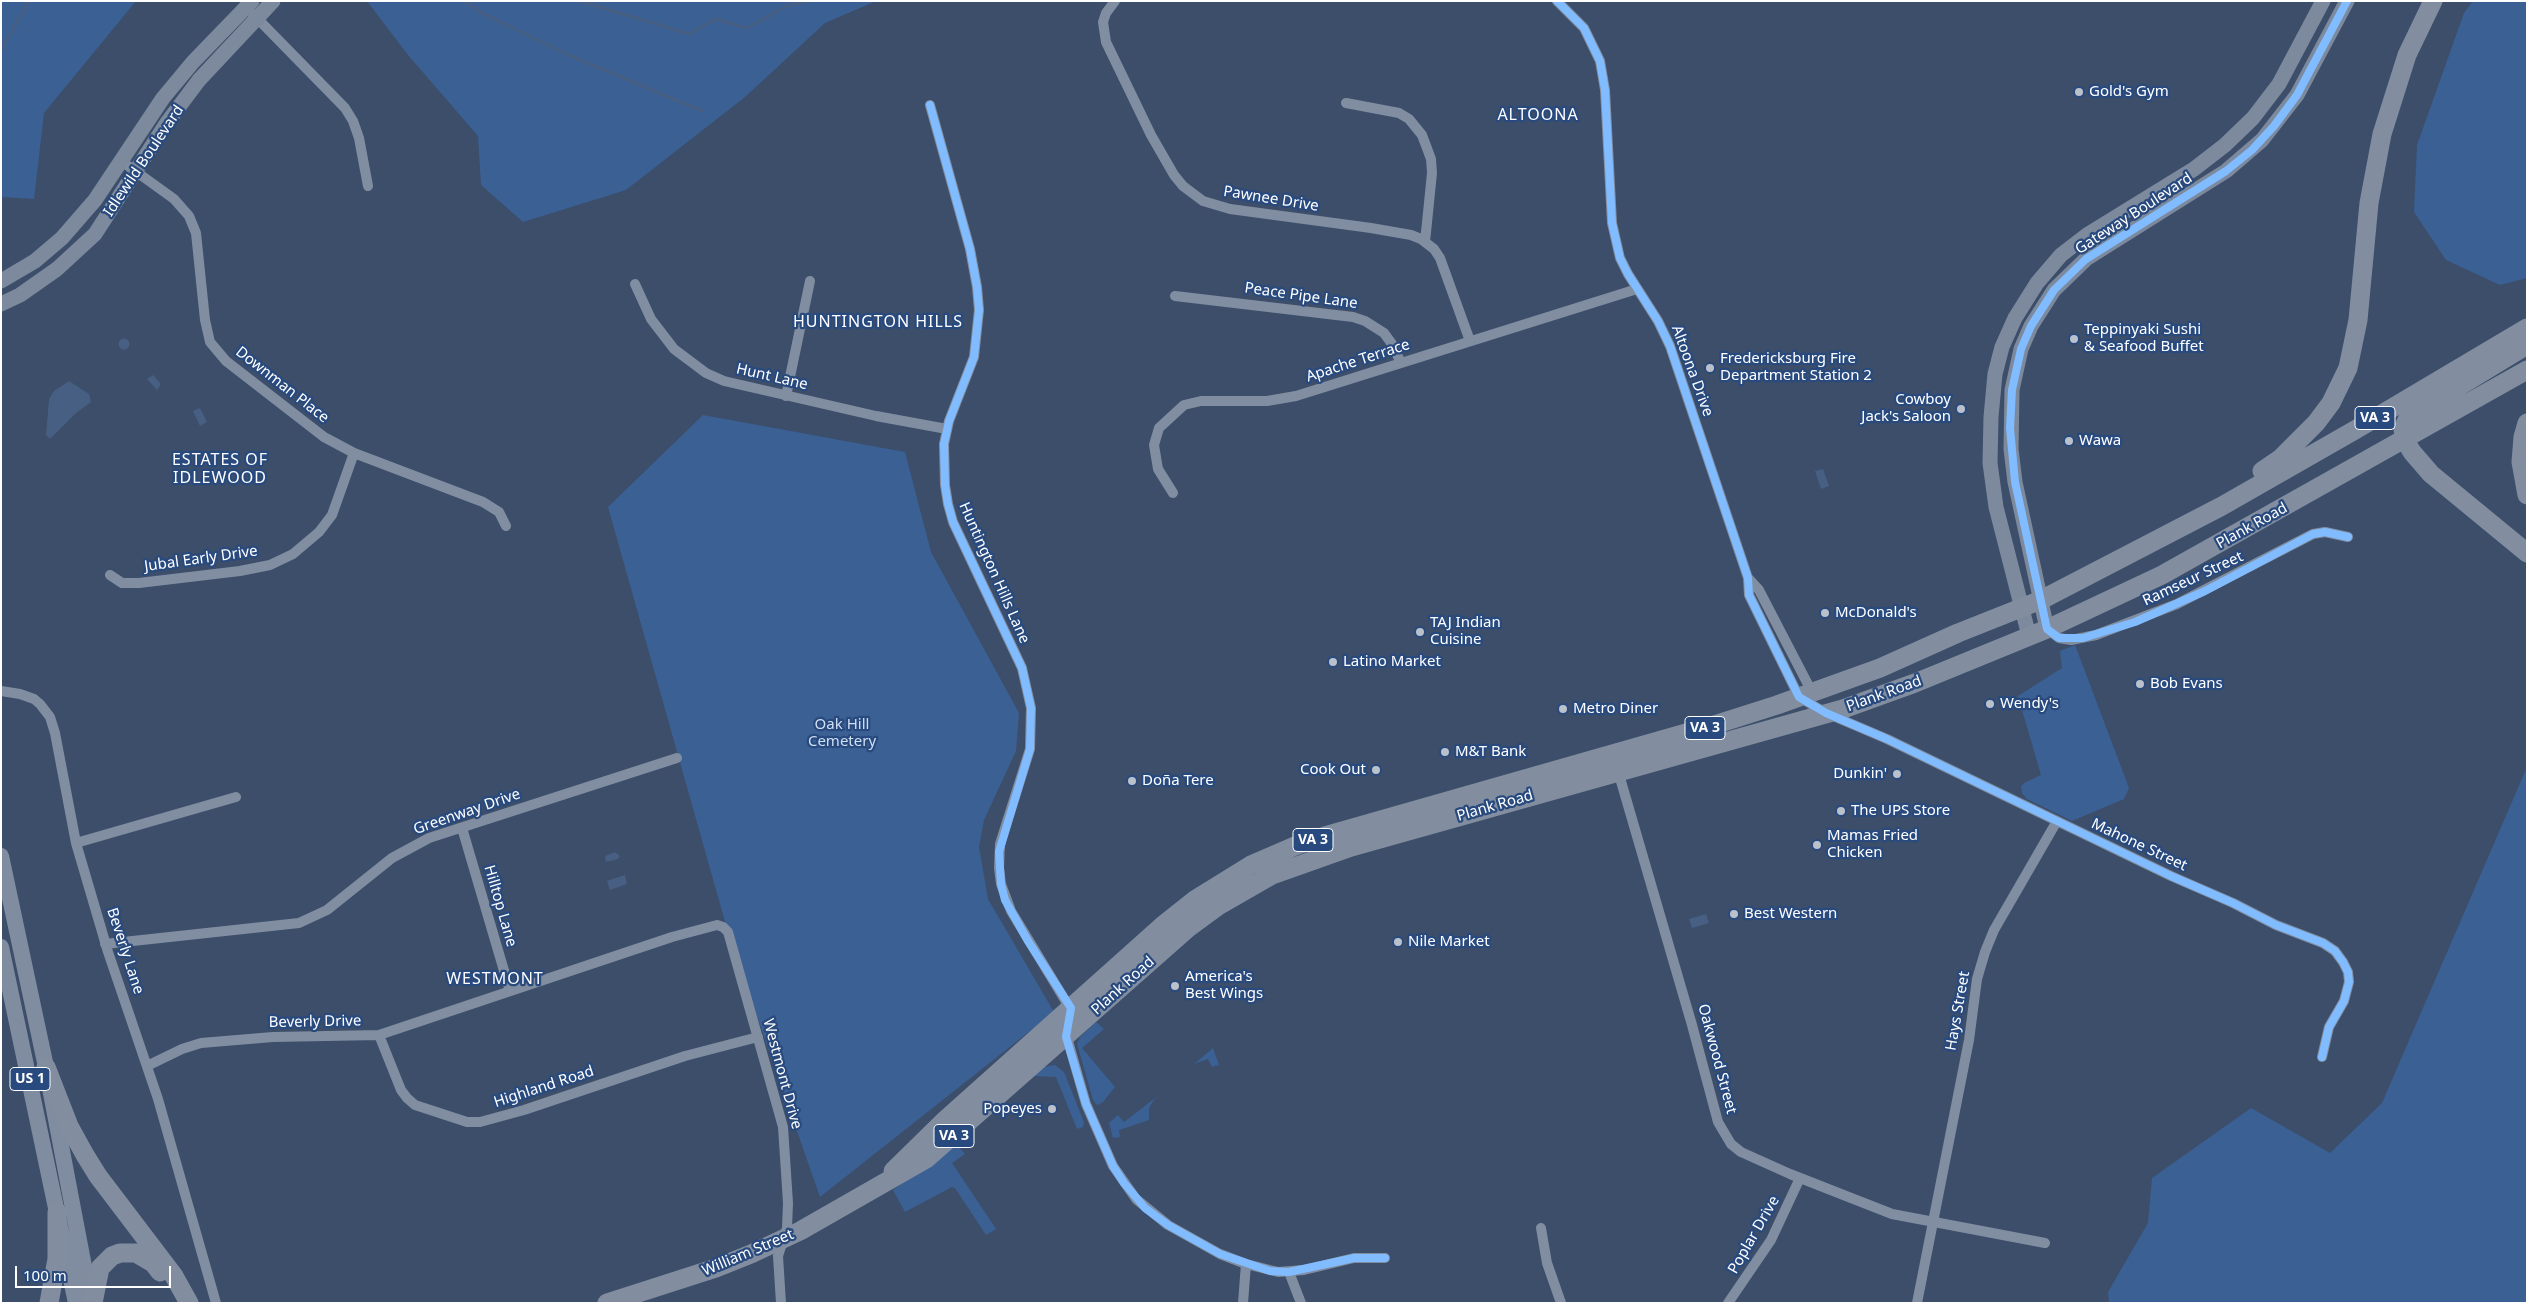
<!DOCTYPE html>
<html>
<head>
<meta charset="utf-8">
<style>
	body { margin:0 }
	#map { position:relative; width:2528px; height:1304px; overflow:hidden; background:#3c4e6a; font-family:"Noto Sans",sans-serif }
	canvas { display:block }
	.frame { position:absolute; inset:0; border:2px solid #fff; pointer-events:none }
	.scale { position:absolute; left:15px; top:1266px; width:156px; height:22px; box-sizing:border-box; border:2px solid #fff; border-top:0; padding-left:6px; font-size:15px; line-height:18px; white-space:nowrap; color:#fff; -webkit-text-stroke:4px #284a7e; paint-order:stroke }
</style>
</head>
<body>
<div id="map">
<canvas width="2528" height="1304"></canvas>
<div class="frame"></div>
<div class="scale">100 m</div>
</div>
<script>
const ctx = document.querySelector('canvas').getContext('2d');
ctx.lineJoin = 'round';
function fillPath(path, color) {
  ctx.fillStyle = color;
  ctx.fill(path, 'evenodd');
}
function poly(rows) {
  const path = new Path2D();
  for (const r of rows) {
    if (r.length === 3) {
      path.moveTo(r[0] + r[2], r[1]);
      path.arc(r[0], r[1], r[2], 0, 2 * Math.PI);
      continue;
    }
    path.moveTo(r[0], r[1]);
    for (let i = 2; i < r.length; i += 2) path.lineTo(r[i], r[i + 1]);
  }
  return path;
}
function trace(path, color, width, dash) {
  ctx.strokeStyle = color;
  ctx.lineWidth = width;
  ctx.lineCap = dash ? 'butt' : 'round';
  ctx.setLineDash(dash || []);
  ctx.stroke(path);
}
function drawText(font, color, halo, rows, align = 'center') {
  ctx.font = font + ' "Noto Sans",sans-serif';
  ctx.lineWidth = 4.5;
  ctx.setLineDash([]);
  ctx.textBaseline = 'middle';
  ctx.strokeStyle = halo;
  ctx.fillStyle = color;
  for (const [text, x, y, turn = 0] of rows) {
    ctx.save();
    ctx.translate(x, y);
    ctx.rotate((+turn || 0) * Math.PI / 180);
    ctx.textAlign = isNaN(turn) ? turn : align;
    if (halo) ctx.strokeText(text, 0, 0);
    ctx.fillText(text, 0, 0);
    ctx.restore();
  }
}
fillPath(poly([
	[1,1,136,1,44,113,34,199,1,197],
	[367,1,876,1,825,23,745,97,626,190,523,222,481,185,478,136,408,55],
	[2473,1,2527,1,2527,278,2500,285,2446,260,2414,212,2417,145,2464,13],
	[703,415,905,452,931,552,1019,713,1016,751,984,820,979,847,988,899,1054,1012,820,1197,729,936,608,507],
	[2075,645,2129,788,2124,799,2072,821,2027,799,2022,793,2021,786,2026,782,2041,775,2018,696,2062,668,2060,651],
	[2527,767,2527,1303,2109,1303,2108,1292,2148,1223,2152,1178,2251,1108,2330,1153,2382,1103],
	[1096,1022,1104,1029,1082,1048,1115,1087,1103,1102,1097,1105,1093,1100,1077,1044,1080,1037],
	[1213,1048,1219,1065,1212,1067,1208,1059,1194,1064],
	[1055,1065,1064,1072,1084,1122,1083,1127,1077,1129,1056,1077,1032,1076,1044,1067],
	[1155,1098,1149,1108,1149,1120,1119,1130,1120,1137,1113,1138,1109,1123,1118,1115,1124,1122],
	[956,1144,965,1154,952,1163,996,1229,986,1235,955,1188,952,1187,905,1212,893,1190]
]), '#3b6094');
fillPath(poly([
	[124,344,5.5],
	[153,375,161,384,157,390,147,379],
	[69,381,89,394,91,402,76,413,50,439,46,435,49,399,54,391],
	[200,408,207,422,200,426,193,411],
	[1823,469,1829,486,1821,489,1815,471],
	[615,852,620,856,618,859,606,862,605,856],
	[625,875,627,884,610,890,607,881],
	[1706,914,1709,923,1692,928,1689,919]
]), '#475f83');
trace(poly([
	[465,1,482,13,571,56,702,111],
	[580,1,689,34,716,19,747,28,789,5,809,1],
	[1,50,29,1]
]), '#475f83', 3);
trace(poly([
	[1115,1,1106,13,1103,22,1106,42,1151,135,1174,175,1183,186,1203,201,1230,209,1371,228,1411,235,1421,239,1434,249,1440,258,1470,341],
	[1557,1,1584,28,1600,61,1605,90,1612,223,1620,258,1628,274,1658,321,1670,346,1748,578,1749,595,1799,697,1826,713,1887,739,2171,876,2233,903,2276,925,2323,943,2335,951,2343,962,2348,972,2349,982,2344,1001,2329,1027,2322,1057],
	[253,14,345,108,353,121,359,138,368,186],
	[1346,103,1399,113,1409,119,1422,135,1431,159,1432,173,1425,242],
	[930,105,970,249,977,287,979,310,974,357,949,421,944,444,945,485,948,504,953,522,1022,668,1031,708,1030,749,1000,844,999,868,1001,884,1011,911,1071,1010],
	[120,160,174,199,189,216,196,233,205,320,210,342,226,361,324,437,354,453,483,502,499,512,506,526],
	[635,284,651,319,674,349,706,373,724,381,876,416,947,429],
	[1175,296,1353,317,1365,321,1384,333,1392,344,1401,363],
	[786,396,810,281],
	[1173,493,1158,469,1154,445,1159,428,1184,405,1201,401,1267,401,1296,396,1637,289],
	[110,575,122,583,139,583,240,571,270,565,293,554,319,532,332,515,354,453],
	[1748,578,1759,590,1814,696],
	[2047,629,2059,638,2071,640,2096,635,2177,604,2313,534,2325,532,2348,537],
	[1,691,20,694,34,699,40,704,50,717,55,733,76,843,108,952,158,1099,216,1303],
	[1618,771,1692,1025,1718,1122,1731,1144,1741,1152,1790,1174,1892,1214,2045,1243],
	[462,828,510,991],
	[76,843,236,797],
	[105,944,299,923,327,910,392,858,429,838,677,758],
	[1066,1034,1086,1104,1113,1166,1136,1199,1168,1225,1220,1254,1246,1264,1278,1272,1304,1270,1354,1258,1385,1258],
	[379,1035,401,1090,407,1098,415,1105,467,1122,480,1122,524,1110,685,1056,758,1037],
	[147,1066,182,1049,201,1043,273,1037,379,1035,672,937,717,925,723,927,728,932,783,1127,788,1203,787,1228,778,1256,781,1303],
	[1541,1228,1547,1263,1561,1303],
	[1289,1272,1301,1303],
	[1243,1303,1246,1264],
	[1728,1303,1771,1240,1800,1178],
	[1917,1303,1969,1040,1977,979,1985,952,1994,930,2057,821]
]), '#818ea1', 10);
trace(poly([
	[1,281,35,261,62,238,95,200,163,98,193,62,252,1],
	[1,304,20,295,57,269,95,234,166,124,199,80,273,1],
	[2047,629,2015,482,2011,449,2012,390,2021,349,2031,326,2054,290,2086,259,2226,171,2262,140,2297,95,2347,1],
	[2029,636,1996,507,1990,463,1991,417,1995,374,2002,347,2015,318,2037,283,2061,255,2087,235,2194,169,2225,145,2253,118,2279,84,2323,1]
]), '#7d8a9d', 15);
trace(poly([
	[1,856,46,1067,91,1303],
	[1,947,76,1303]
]), '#808ca0', 16);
trace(poly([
	[2527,345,2422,409,2407,420,2403,429,2405,440,2412,452,2431,474,2527,553],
	[2527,423,2523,437,2521,462,2527,495],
	[2262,471,2281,458,2316,423,2331,403,2348,368,2358,320,2369,203,2382,134,2407,55,2433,1],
	[46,1067,69,1126,85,1155,98,1176,174,1276,189,1303],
	[893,1171,945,1120,1162,926,1196,899,1251,865,1295,846,1325,836,1711,726,1777,705,1880,668,1958,633,2041,600,2222,506,2355,430,2527,328],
	[49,1303,57,1259,57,1212],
	[93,1303,100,1268,112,1256,120,1253,136,1253,153,1263,160,1272],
	[607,1303,716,1268,751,1254,800,1231,926,1159,1188,928,1218,906,1272,875,1351,847,1843,709,1915,683,2047,629,2162,575,2527,370]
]), '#828ea0', 19);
trace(poly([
	[1557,1,1584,28,1600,61,1605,90,1612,223,1620,258,1628,274,1658,321,1670,346,1748,578,1749,595,1799,697,1826,713,1887,739,2171,876,2233,903,2276,925,2323,943,2335,951,2343,962,2348,972,2349,982,2344,1001,2329,1027,2322,1057],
	[2347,1,2297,95,2274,126,2252,150,2226,171,2086,259,2054,290,2031,326,2021,349,2012,390,2010,428,2015,482,2047,629,2059,638,2083,638,2135,622,2205,591,2313,534,2325,532,2348,537],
	[930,105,970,249,977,287,979,310,974,357,949,421,944,444,945,485,948,504,953,522,1022,668,1031,708,1030,749,999,852,1001,884,1005,900,1028,941,1071,1008,1066,1037,1086,1104,1113,1166,1124,1183,1145,1208,1168,1225,1220,1254,1270,1271,1289,1272,1354,1258,1385,1258]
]), '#80bcff', 8);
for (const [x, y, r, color] of [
	[2079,92,5,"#bbc1cb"],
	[2074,339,5,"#bbc1cb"],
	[1710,368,5,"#bbc1cb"],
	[1961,409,5,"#bbc1cb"],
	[2069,441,5,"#bbc1cb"],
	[1825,613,5,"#bbc1cb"],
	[1420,632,5,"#bbc1cb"],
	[1333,662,5,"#bbc1cb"],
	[2140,684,5,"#bbc1cb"],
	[1990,704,5,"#bbc1cb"],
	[1563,709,5,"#bbc1cb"],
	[1445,752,5,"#bbc1cb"],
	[1376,770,5,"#bbc1cb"],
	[1897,774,5,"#bbc1cb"],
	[1132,781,5,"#bbc1cb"],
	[1841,811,5,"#bbc1cb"],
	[1817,845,5,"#bbc1cb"],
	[1734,914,5,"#bbc1cb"],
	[1398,942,5,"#bbc1cb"],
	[1175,986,5,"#bbc1cb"],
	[1052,1109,5,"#bbc1cb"]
]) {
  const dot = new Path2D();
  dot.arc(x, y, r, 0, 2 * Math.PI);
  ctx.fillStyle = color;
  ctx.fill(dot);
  trace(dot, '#284a7e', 2);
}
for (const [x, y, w] of [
	[2375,418,40],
	[1705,728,40],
	[1313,840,40],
	[30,1079,40],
	[954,1136,40]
]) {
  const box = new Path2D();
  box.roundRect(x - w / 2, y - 11.5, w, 23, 4);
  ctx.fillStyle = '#284a7e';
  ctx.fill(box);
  trace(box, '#fff', 1);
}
drawText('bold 14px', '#fff', null, [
	["VA 3",2375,418],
	["VA 3",1705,728],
	["VA 3",1313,840],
	["US 1",30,1079],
	["VA 3",954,1136]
]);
drawText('15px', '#fff', '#284a7e', [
	["Gold's Gym",2089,92],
	["Teppinyaki Sushi",2084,330],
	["& Seafood Buffet",2084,347],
	["Fredericksburg Fire",1720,359],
	["Department Station 2",1720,376],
	["Cowboy",1951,400,"right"],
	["Jack's Saloon",1951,417,"right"],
	["Wawa",2079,441],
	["McDonald's",1835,613],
	["TAJ Indian",1430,623],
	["Cuisine",1430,640],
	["Latino Market",1343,662],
	["Bob Evans",2150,684],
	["Wendy's",2000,704],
	["Metro Diner",1573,709],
	["M&T Bank",1455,752],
	["Cook Out",1366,770,"right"],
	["Dunkin'",1887,774,"right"],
	["Doña Tere",1142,781],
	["The UPS Store",1851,811],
	["Mamas Fried",1827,836],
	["Chicken",1827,853],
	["Best Western",1744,914],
	["Nile Market",1408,942],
	["America's",1185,977],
	["Best Wings",1185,994],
	["Popeyes",1042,1109,"right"]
], 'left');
drawText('15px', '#fff', '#284a7e', [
	["Idlewild Boulevard",144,161,-56],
	["Pawnee Drive",1271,199,9],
	["Gateway Boulevard",2134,214,-33],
	["Peace Pipe Lane",1301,296,8],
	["Apache Terrace",1358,361,-18],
	["Altoona Drive",1692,371,70],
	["Hunt Lane",772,377,13],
	["Downman Place",282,385,38],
	["Plank Road",2252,526,-29],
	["Jubal Early Drive",201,559,-8],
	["Huntington Hills Lane",994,573,66],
	["Ramseur Street",2193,579,-25],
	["Plank Road",1884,694,-20],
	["Plank Road",1495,806,-16],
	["Greenway Drive",467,812,-19],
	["Mahone Street",2139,845,25],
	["Hilltop Lane",500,906,74],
	["Beverly Lane",125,951,72],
	["Plank Road",1123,986,-42],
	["Hays Street",1958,1011,-80],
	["Beverly Drive",315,1022,-1],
	["Oakwood Street",1717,1059,75],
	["Westmont Drive",782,1074,75],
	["Highland Road",544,1087,-18],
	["Poplar Drive",1754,1235,-60],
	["William Street",748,1253,-23]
]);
drawText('15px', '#d0dff4', '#284a7e', [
	["Oak Hill",842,725],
	["Cemetery",842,742]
]);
ctx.letterSpacing = '1px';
drawText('16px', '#fff', '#284a7e', [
	["ALTOONA",1538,115],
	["HUNTINGTON HILLS",878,322],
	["ESTATES OF",220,460],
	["IDLEWOOD",220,478],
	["WESTMONT",495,979]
]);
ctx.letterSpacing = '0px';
</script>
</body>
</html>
